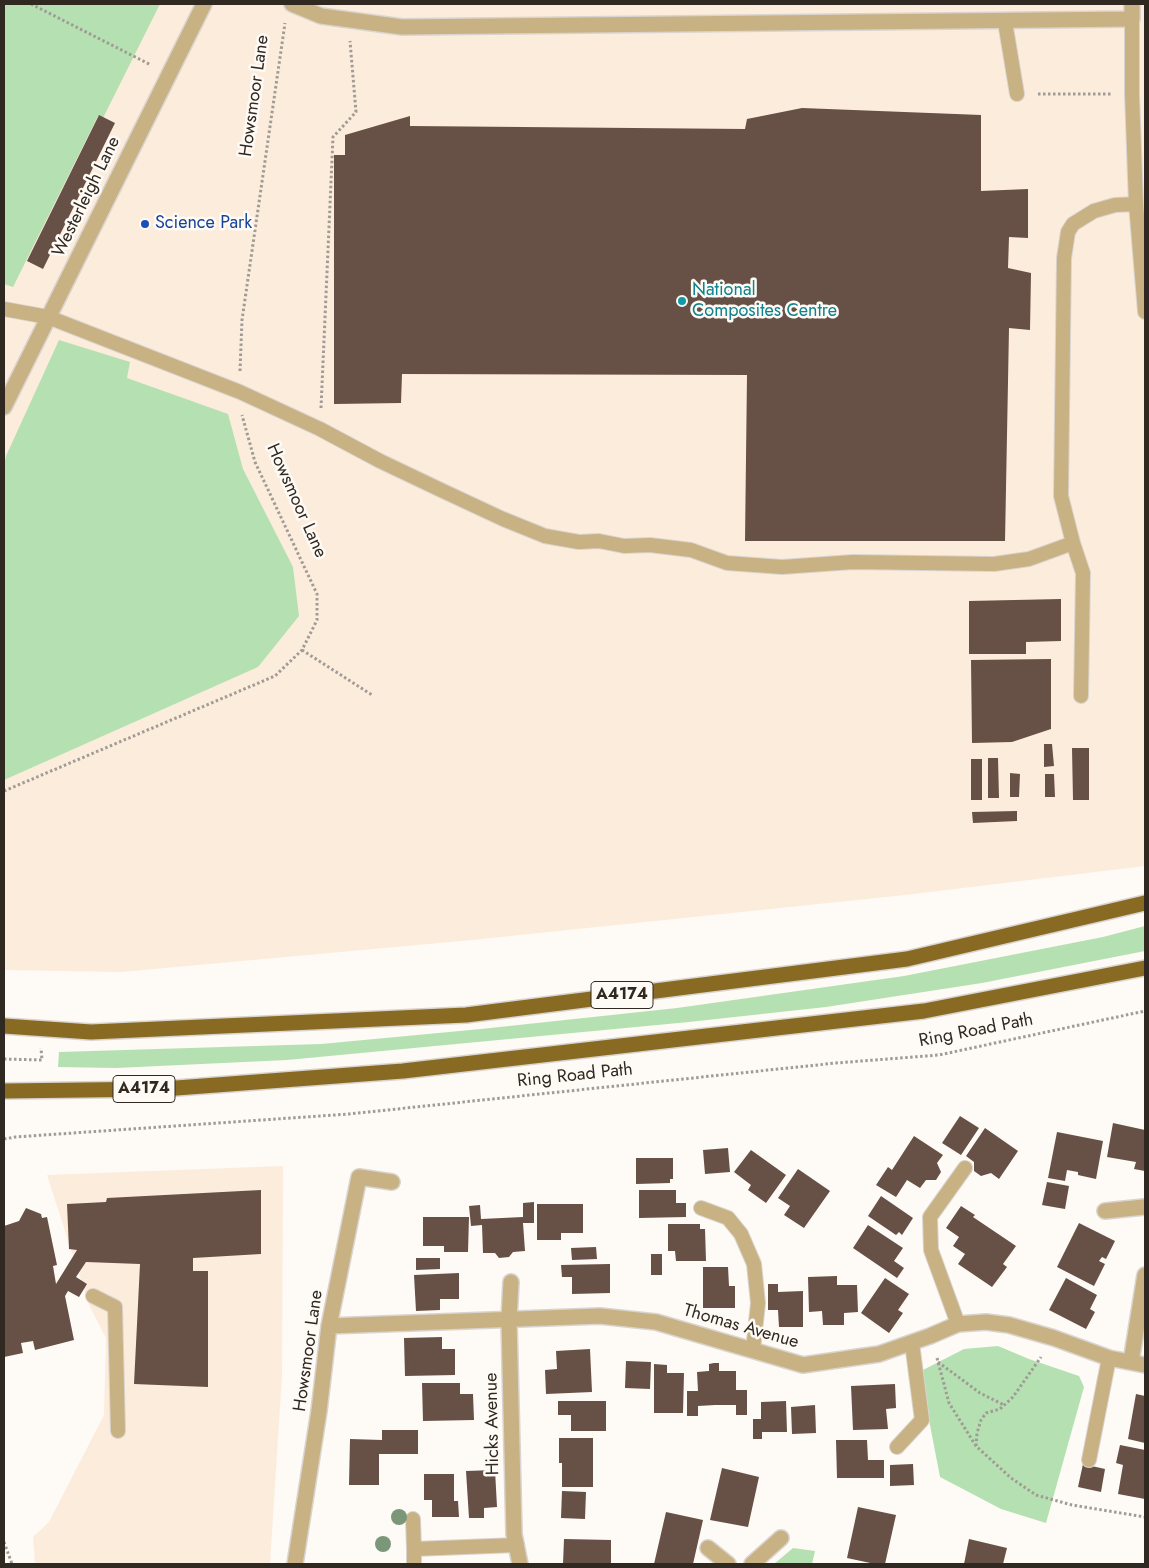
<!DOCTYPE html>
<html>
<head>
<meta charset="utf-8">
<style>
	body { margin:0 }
	#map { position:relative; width:1149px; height:1568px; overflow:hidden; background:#fefaf5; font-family:Jost,sans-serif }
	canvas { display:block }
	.frame { position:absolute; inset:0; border:5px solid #302921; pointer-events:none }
</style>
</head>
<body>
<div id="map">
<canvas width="1149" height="1568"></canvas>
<div class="frame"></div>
</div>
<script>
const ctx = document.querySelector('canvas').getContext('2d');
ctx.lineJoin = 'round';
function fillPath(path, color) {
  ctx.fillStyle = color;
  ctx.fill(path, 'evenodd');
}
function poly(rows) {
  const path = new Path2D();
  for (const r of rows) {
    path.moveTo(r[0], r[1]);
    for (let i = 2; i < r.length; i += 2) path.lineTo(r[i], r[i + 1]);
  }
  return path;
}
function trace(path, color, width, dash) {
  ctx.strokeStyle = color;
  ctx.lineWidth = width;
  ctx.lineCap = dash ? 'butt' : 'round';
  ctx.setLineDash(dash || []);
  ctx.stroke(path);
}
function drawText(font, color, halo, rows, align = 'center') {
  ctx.font = font + ' Jost,sans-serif';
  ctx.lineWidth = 5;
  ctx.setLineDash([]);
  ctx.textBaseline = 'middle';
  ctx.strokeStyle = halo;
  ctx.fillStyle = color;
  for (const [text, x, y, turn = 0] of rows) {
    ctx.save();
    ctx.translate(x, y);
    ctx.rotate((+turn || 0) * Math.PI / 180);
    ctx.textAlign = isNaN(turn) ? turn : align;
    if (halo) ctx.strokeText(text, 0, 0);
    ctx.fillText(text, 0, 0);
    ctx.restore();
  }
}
fillPath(poly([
	[4,4,1145,4,1145,866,905,895,472,940,121,972,4,970],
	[283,1166,282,1375,270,1564,35,1564,33,1537,49,1522,104,1415,106,1338,89,1305,47,1175]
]), '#fcecdc');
fillPath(poly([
	[4,4,160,4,103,118,98,116,13,287,4,284],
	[59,340,130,362,127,378,228,414,243,469,293,567,299,616,258,667,4,780,4,465,6,456],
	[1145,926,1145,951,982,983,826,1007,689,1022,287,1060,116,1068,58,1067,59,1052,321,1044,481,1029,677,1008,904,976,1103,937],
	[998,1346,1029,1359,1079,1376,1084,1387,1046,1523,1001,1509,940,1477,930,1425,923,1370,964,1349],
	[793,1548,815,1551,812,1564,774,1564]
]), '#b5e1b2');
fillPath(poly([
	[802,108,981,115,981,191,1028,189,1028,238,1009,237,1008,268,1031,273,1030,330,1009,328,1005,541,745,541,747,375,402,374,401,403,334,404,334,155,345,155,345,135,410,116,410,126,745,129,747,119],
	[99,115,115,123,43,269,27,261],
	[1061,599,1061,641,1026,642,1026,654,969,654,969,601],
	[1051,659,1051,729,1012,742,972,743,971,660],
	[1044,744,1052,744,1054,766,1044,767],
	[1072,748,1089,748,1089,800,1073,800],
	[988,758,998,758,999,798,988,798],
	[971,759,982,759,982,800,971,800],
	[1010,773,1020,774,1019,797,1010,797],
	[1045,774,1054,774,1055,797,1045,797],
	[1017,811,1017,821,973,823,972,812],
	[960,1116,979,1128,961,1155,942,1143],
	[1113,1123,1145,1130,1145,1171,1134,1169,1136,1162,1107,1157],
	[985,1128,1018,1151,999,1179,991,1173,981,1176,974,1171,974,1162,966,1156],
	[1057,1132,1103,1141,1096,1179,1078,1175,1078,1172,1067,1170,1065,1181,1048,1178],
	[914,1136,943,1155,937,1163,941,1172,936,1180,926,1180,920,1188,907,1180,896,1197,876,1185,888,1167,892,1170],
	[728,1148,730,1172,705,1174,703,1150],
	[751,1150,786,1175,766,1203,748,1190,751,1185,734,1172],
	[636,1158,673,1158,673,1179,670,1179,670,1183,636,1184],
	[798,1169,830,1191,804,1228,784,1215,790,1206,778,1198],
	[1047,1182,1069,1186,1065,1209,1042,1205],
	[261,1190,261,1254,193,1258,193,1271,208,1271,208,1387,134,1384,140,1264,86,1262,76,1277,87,1284,79,1297,68,1291,65,1296,74,1340,35,1350,33,1341,21,1343,23,1353,4,1357,4,1226,19,1221,26,1208,41,1214,42,1218,47,1217,57,1265,53,1266,56,1284,77,1250,69,1249,67,1204,106,1202,107,1198],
	[639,1190,676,1190,676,1203,686,1203,686,1217,639,1218],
	[881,1196,913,1218,902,1235,899,1232,896,1235,868,1216],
	[534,1202,534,1223,523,1223,525,1251,513,1252,509,1257,499,1258,495,1253,483,1253,482,1225,471,1226,469,1206,480,1205,481,1219,523,1217,523,1203],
	[537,1204,583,1204,583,1233,561,1233,561,1240,537,1240],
	[961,1206,975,1215,973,1217,1016,1246,1003,1264,1007,1267,992,1287,958,1264,965,1254,953,1246,959,1237,946,1228],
	[423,1217,469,1217,468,1252,444,1252,444,1246,423,1246],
	[1079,1223,1115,1241,1106,1259,1102,1257,1099,1261,1105,1264,1094,1286,1057,1267],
	[668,1224,700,1224,700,1229,705,1229,706,1261,676,1261,675,1251,668,1251],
	[868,1225,903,1248,894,1261,904,1268,897,1278,853,1248],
	[596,1247,597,1259,572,1260,571,1248],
	[651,1254,662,1254,662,1275,651,1275],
	[416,1258,440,1258,440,1269,416,1270],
	[610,1264,610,1293,572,1294,572,1277,562,1277,561,1265],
	[703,1267,728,1267,729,1286,735,1286,735,1308,703,1308],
	[459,1273,459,1299,440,1299,440,1310,416,1311,414,1275],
	[837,1276,837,1285,857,1285,858,1312,844,1313,844,1325,823,1325,822,1311,809,1312,808,1277],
	[885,1278,909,1294,898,1310,903,1313,889,1333,861,1313],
	[1066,1278,1097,1295,1090,1309,1095,1312,1086,1329,1049,1310],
	[768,1284,778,1284,778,1292,803,1291,803,1327,779,1327,778,1310,768,1310],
	[442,1337,442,1349,455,1349,455,1375,405,1376,404,1338],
	[590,1349,592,1392,546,1394,545,1370,557,1369,556,1351],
	[626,1361,651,1362,650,1389,625,1388],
	[714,1363,719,1363,719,1371,736,1371,736,1390,747,1390,747,1415,736,1415,736,1405,715,1405,698,1406,698,1416,687,1416,687,1391,698,1391,697,1372,709,1371,709,1364],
	[654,1364,667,1365,667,1373,684,1373,683,1413,654,1413],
	[422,1383,460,1383,460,1394,473,1394,474,1420,423,1421],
	[895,1384,896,1408,886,1409,888,1429,853,1430,851,1386],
	[1136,1394,1145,1396,1145,1443,1128,1439],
	[558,1401,606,1401,606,1431,571,1431,571,1415,558,1415],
	[786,1401,787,1432,762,1432,762,1439,753,1439,753,1419,761,1419,761,1402],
	[815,1405,816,1433,792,1434,791,1407],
	[382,1430,418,1430,418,1454,379,1454,379,1485,349,1485,350,1439,382,1440],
	[559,1438,593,1438,593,1487,562,1487,562,1463,559,1463],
	[836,1440,867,1440,868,1460,884,1460,884,1478,837,1478],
	[1120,1445,1145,1450,1145,1499,1118,1494,1123,1465,1116,1463],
	[913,1464,914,1485,890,1486,890,1465],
	[1083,1464,1105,1469,1101,1492,1078,1487],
	[722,1468,759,1477,748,1527,710,1520],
	[495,1470,497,1507,484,1508,484,1518,469,1518,466,1471],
	[424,1474,454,1474,454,1501,458,1501,459,1517,432,1517,432,1500,424,1500],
	[562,1491,586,1492,585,1519,561,1518],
	[858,1507,896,1515,885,1564,875,1564,847,1558],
	[666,1512,703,1520,693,1564,654,1564],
	[564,1539,611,1540,611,1564,563,1564],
	[969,1539,1007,1548,1003,1564,964,1564]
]), '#675045');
const service = poly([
	[1132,19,1132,94,1136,204,1145,312],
	[1005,22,1017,94],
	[4,309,48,317,240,392,320,429,380,461,443,491,503,519,545,536,579,542,599,541,624,546,650,545,691,550,727,563,782,567,853,562,994,564,1029,559,1073,543,1061,496,1064,258,1068,232,1073,224,1094,211,1115,205,1136,204],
	[1073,543,1083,573,1081,696],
	[701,1208,728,1218,741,1234,754,1264,758,1303,753,1350],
	[93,1296,115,1307,118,1431],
	[958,1324,931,1250,930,1217,965,1168],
	[897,1447,922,1420,912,1343],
	[1089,1460,1109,1358],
	[413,1519,414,1549,517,1545],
	[414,1549,414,1564]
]);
const minor = poly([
	[292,4,321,16,402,27,1132,19,1132,4],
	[4,407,204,4],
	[1105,1211,1144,1207],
	[511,1282,509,1320,514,1534,520,1564],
	[329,1326,600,1316,656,1322,803,1365,879,1354,930,1336,958,1324,986,1322,1009,1325,1054,1338,1109,1358,1145,1365],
	[1131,1362,1145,1275],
	[708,1548,728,1564],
	[295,1564,319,1411,329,1326,359,1177,392,1182],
	[752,1564,781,1538]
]);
const trunk = poly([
	[4,1026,91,1032,466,1015,907,959,1145,903],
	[4,1091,163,1089,403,1071,924,1011,1145,968]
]);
trace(service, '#d9d4cf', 16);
trace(minor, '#d9d4cf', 18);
trace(trunk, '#d9d4cf', 18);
trace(poly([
	[31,4,151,65],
	[1038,94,1111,94],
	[240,371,242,320,285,23],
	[321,408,333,137,356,112,350,41],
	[302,650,372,695],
	[4,791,275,676,302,650,317,620,317,594,255,462,242,415],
	[4,1059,42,1060,41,1048],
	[4,1139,15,1137,349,1114,836,1063,939,1055,1145,1011],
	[937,1358,949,1403,976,1446,1011,1478,1036,1495,1072,1505,1145,1517],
	[938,1362,980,1393,1004,1405],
	[976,1446,977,1433,981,1420,986,1413,1000,1409,1013,1397,1041,1357],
	[4,1542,12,1564]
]), '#a09b95', 3, [2.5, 2.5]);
trace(service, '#c8b183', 14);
trace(minor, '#c8b183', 15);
trace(trunk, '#886a23', 15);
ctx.fillStyle = '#7c9679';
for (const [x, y] of [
	[399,1517],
	[383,1544]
]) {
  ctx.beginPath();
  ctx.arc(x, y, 8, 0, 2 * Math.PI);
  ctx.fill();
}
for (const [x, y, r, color] of [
	[145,224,5,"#1a4fb4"],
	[682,301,5,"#0f9aa8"]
]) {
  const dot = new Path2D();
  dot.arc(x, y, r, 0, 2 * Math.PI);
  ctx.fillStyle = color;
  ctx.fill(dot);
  trace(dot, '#fefaf5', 2);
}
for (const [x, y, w] of [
	[622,995,62],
	[144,1089,62]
]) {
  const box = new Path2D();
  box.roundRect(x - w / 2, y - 13.5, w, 27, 4);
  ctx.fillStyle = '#fefaf5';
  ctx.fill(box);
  trace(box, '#302921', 1);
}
drawText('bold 16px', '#302921', null, [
	["A4174",622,995],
	["A4174",144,1089]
]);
drawText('18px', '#302921', '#fefaf5', [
	["Howsmoor Lane",255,96,-82],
	["Westerleigh Lane",87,197,-64],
	["Howsmoor Lane",296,501,66],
	["Ring Road Path",976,1031,-11],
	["Ring Road Path",575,1076,-6],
	["Thomas Avenue",741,1327,16],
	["Howsmoor Lane",309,1351,-82],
	["Hicks Avenue",493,1424,-91]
]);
drawText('18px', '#164399', '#fefaf5', [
	["Science Park",155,224]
], 'left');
drawText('18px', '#0d838f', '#fefaf5', [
	["National",692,291],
	["Composites Centre",692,312]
], 'left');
</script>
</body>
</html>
